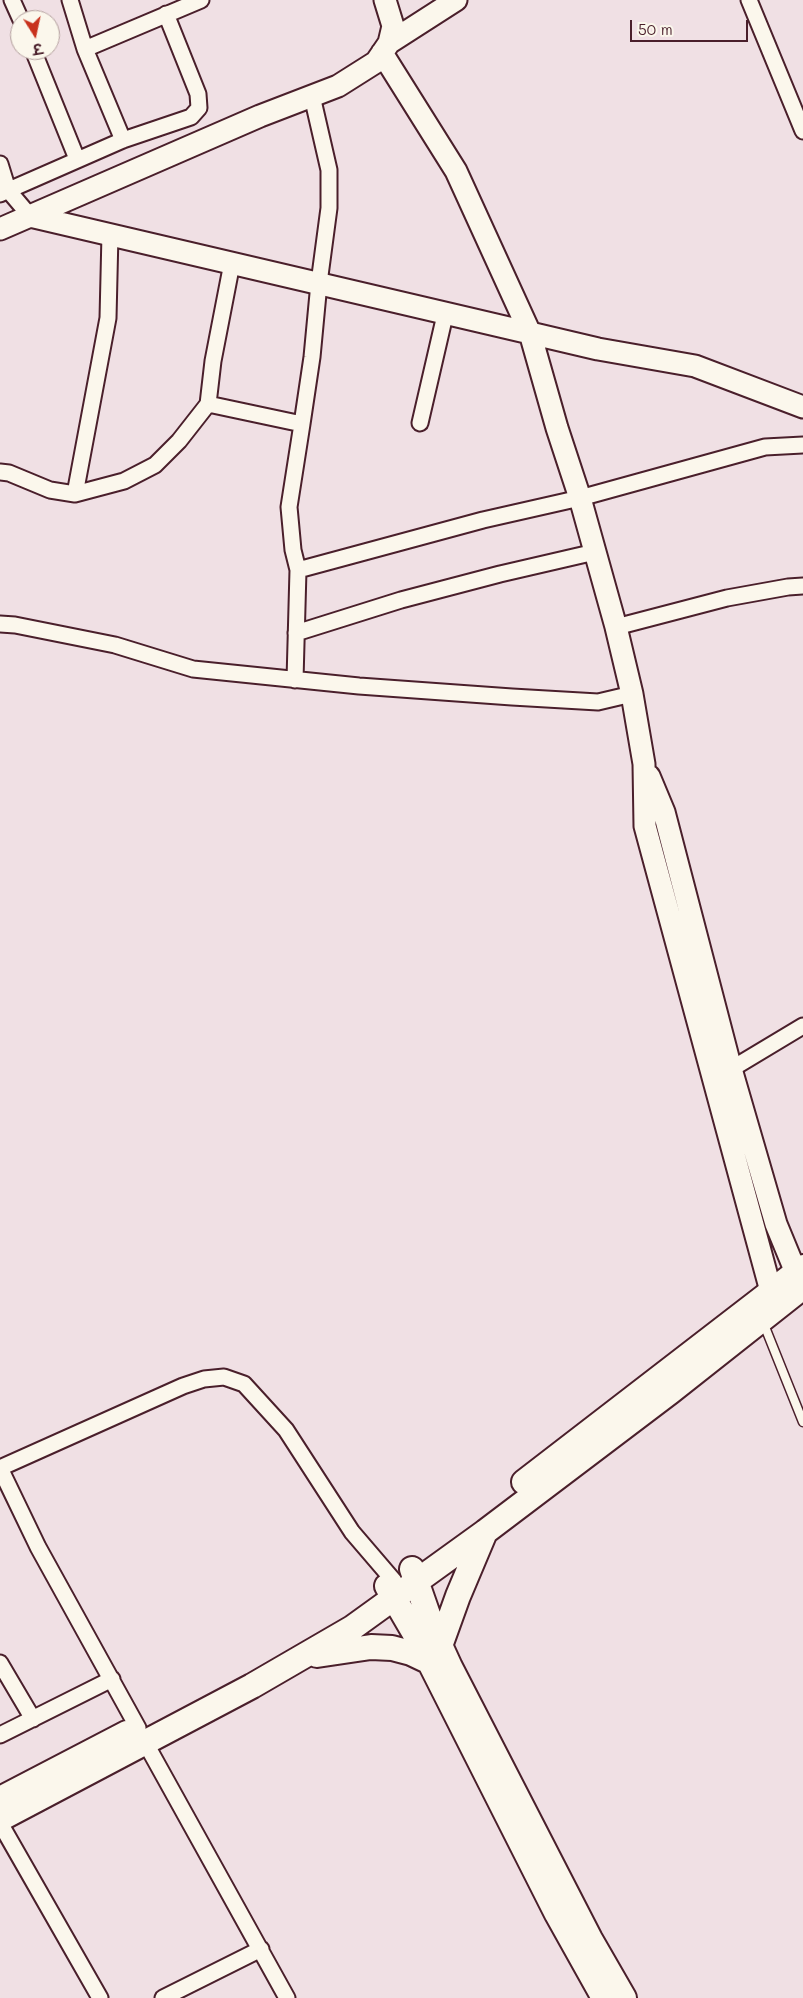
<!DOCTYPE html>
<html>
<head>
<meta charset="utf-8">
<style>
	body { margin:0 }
	#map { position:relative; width:803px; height:1998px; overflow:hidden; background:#f0e0e4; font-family:Mali,"Playpen Sans Deva",sans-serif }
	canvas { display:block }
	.north { position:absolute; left:10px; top:10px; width:50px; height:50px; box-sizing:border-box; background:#fbf7ec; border:1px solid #b4a19f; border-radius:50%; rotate:170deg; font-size:14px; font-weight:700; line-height:20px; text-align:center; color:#4a1f2b }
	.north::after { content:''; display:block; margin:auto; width:18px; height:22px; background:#c8321e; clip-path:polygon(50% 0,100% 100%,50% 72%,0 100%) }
	.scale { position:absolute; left:630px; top:20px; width:118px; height:22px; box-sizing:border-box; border:2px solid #4a1f2b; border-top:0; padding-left:6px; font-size:15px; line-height:18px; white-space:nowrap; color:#4a1f2b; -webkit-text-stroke:4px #fbf7ec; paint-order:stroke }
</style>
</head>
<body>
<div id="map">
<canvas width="803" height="1998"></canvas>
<div class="north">उ</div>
<div class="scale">50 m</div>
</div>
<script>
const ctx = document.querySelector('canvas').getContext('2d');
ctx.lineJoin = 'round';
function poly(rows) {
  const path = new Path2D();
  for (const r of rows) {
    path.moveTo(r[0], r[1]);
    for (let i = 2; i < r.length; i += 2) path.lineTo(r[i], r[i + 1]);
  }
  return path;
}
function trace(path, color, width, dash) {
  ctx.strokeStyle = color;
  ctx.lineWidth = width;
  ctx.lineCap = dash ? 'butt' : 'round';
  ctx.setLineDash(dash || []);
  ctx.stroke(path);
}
const lane = poly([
	[763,1322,803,1422]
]);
const street = poly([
	[12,0,21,20],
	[70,0,85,49,123,140],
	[749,0,803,131],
	[85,49,201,0],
	[33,50,77,159],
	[0,164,8,190,30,216],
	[0,194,123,140,191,117,199,108,198,94,166,14],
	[232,263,213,361,208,404,302,424,289,507,293,550,298,570,295,680],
	[420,423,445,315],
	[302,424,312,357,319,283,329,208,329,170,312,96],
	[0,472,9,473,50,490,75,494,124,481,155,465,179,441,208,404],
	[75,494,108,318,110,234],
	[298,570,483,520,580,498,765,447,803,445],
	[0,624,15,625,115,645,193,669,359,686,512,697,598,702,632,694],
	[616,627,727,598,788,587,803,586],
	[296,633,401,600,500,574,595,552],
	[723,1074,803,1026],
	[0,1468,183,1386,204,1379,224,1377,244,1384,286,1430,352,1532,394,1581],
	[0,1468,38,1547,138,1728],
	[0,1663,33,1719],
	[0,1735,112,1679],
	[145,1742,287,1998],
	[0,1823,100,1998],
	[163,1998,261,1949]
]);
const secondary = poly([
	[389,43,456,0],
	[382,53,456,171,530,333,598,349,695,366,803,407],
	[30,216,260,116,338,86,376,62,389,43,393,26,385,0],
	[0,229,30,216,530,333,557,428,580,498,616,627,632,694,644,764,645,826,775,1306],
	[649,776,664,812,731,1069,776,1224,802,1287]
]);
const primary = poly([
	[524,1482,803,1267],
	[412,1569,434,1632,450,1667,590,1939,624,1998],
	[387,1586,419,1641,557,1914,604,1998],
	[440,1646,458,1596,485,1532],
	[317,1655,371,1647,392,1648,411,1653,430,1662],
	[0,1799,127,1733],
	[0,1819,252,1686,352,1628,485,1532,670,1392,803,1287]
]);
trace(lane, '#4a1f2b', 11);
trace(street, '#4a1f2b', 19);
trace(secondary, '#4a1f2b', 25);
trace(primary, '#4a1f2b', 28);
trace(lane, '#fbf7ec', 8);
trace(street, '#fbf7ec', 15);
trace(secondary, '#fbf7ec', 21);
trace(primary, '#fbf7ec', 24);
</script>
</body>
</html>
